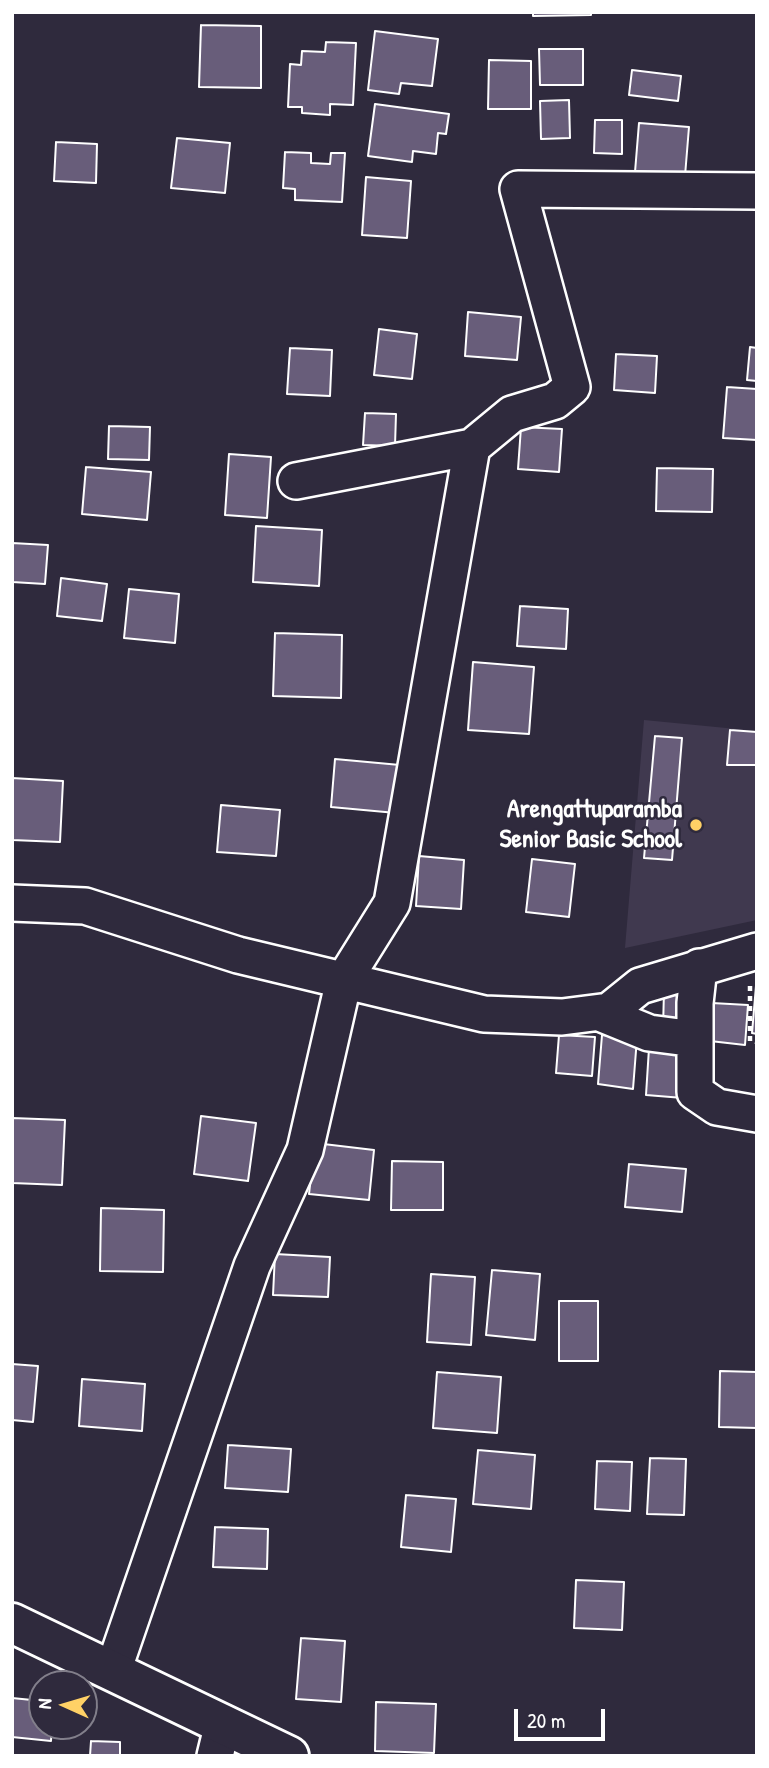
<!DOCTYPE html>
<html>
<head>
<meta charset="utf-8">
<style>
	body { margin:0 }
	#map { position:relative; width:769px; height:1768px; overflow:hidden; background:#2f2a3d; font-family:"Patrick Hand",sans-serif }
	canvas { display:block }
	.frame { position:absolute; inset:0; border:14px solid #fff; pointer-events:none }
	.north { position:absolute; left:28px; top:1670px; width:70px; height:70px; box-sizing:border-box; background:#2f2a3d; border:2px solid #827f8b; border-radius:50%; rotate:274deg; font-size:19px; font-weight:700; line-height:28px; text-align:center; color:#fff }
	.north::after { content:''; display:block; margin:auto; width:24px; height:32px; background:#ffd166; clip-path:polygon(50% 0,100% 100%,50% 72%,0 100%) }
	.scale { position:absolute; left:514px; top:1709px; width:91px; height:32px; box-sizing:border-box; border:4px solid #fff; border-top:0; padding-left:9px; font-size:21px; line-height:24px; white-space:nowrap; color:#fff; -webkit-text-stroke:5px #2f2a3d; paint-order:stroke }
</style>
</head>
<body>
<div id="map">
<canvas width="769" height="1768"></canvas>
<div class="frame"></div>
<div class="north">N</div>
<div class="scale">20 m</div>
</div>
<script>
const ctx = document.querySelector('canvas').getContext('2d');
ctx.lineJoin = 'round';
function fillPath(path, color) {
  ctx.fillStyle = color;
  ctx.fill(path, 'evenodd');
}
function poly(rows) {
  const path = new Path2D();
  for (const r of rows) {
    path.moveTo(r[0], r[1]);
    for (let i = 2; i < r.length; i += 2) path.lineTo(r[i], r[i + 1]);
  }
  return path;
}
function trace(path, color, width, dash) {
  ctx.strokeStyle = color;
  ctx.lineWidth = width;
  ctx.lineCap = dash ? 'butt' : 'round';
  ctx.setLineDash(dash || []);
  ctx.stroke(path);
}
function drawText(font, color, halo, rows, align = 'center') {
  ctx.font = font + ' "Patrick Hand",sans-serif';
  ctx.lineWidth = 5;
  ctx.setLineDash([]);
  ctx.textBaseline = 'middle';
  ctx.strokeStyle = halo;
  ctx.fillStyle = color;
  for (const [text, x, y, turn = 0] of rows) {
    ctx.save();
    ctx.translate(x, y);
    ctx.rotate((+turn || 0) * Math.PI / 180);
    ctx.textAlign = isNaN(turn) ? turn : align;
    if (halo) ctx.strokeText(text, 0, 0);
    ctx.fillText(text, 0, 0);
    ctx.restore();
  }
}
fillPath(poly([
	[644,720,757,731,757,920,625,948]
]), '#40394f');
const building = poly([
	[533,12,591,12,591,15,533,16,533,12],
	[201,25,261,26,261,88,199,87,201,25],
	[375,31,438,39,432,86,401,83,399,94,368,90,375,31],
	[326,42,356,43,353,105,330,104,330,115,302,113,302,107,288,107,290,64,301,65,302,51,325,52,326,42],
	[539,49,583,49,583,85,540,85,539,49],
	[489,60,531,61,531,109,488,109,489,60],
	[632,70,681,76,678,101,629,95,632,70],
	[569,100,570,138,541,139,540,101,569,100],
	[375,104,449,114,446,134,438,133,436,154,413,151,412,162,368,156,375,104],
	[595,120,622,120,622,154,594,153,595,120],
	[639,123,689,127,685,176,635,172,639,123],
	[177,138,230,143,225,193,171,188,177,138],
	[56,142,97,144,96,183,54,181,56,142],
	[285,152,311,153,311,163,330,164,331,153,345,153,342,202,295,200,295,189,283,188,285,152],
	[366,177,411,181,407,238,362,235,366,177],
	[468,312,521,317,517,360,465,356,468,312],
	[379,329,417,334,412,379,374,375,379,329],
	[750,347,757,348,757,381,747,380,750,347],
	[290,348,332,350,330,396,287,394,290,348],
	[616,354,657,356,655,393,614,390,616,354],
	[727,387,757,389,757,440,723,438,727,387],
	[365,413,396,414,395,446,363,445,365,413],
	[109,426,150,427,149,460,108,459,109,426],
	[521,427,562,429,559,472,518,469,521,427],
	[229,454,271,457,267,518,225,515,229,454],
	[86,467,151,472,147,520,82,514,86,467],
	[657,468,713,469,712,512,656,511,657,468],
	[256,526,322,530,319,586,253,582,256,526],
	[12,543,48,545,45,584,12,582,12,543],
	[61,578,107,584,102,621,57,616,61,578],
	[129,589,179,594,175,643,124,638,129,589],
	[520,606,568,609,566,649,517,646,520,606],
	[275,633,342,635,341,698,273,696,275,633],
	[473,662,534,667,529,734,468,730,473,662],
	[730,730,757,732,757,765,727,765,730,730],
	[655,736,682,738,672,860,644,858,655,736],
	[335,759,400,765,396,813,331,807,335,759],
	[12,778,63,781,60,842,12,840,12,778],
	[221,805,280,810,276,856,217,852,221,805],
	[419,856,464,860,461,909,416,906,419,856],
	[532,859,575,864,569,917,526,912,532,859],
	[757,974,757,1034,752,1033,757,974],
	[664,990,692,991,691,1029,663,1029,664,990],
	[712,1003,748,1005,745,1045,710,1041,712,1003],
	[559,1035,595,1037,592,1076,556,1073,559,1035],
	[602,1035,637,1038,633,1089,598,1084,602,1035],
	[649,1048,687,1051,683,1098,646,1095,649,1048],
	[201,1116,256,1123,248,1181,194,1174,201,1116],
	[12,1118,65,1120,62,1185,12,1183,12,1118],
	[315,1143,374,1150,369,1200,309,1194,315,1143],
	[392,1161,443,1162,443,1210,391,1210,392,1161],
	[629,1164,686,1169,682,1212,625,1207,629,1164],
	[101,1208,164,1210,163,1272,100,1271,101,1208],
	[275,1254,330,1257,328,1297,273,1295,275,1254],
	[492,1270,540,1274,535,1340,486,1335,492,1270],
	[431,1274,475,1277,471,1345,427,1342,431,1274],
	[559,1301,598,1301,598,1361,559,1361,559,1301],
	[12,1364,38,1366,33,1422,12,1420,12,1364],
	[720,1371,757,1372,757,1428,719,1427,720,1371],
	[437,1372,501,1377,497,1433,433,1428,437,1372],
	[82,1379,145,1384,142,1431,79,1426,82,1379],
	[228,1445,291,1449,288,1492,225,1488,228,1445],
	[478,1450,535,1455,531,1509,473,1504,478,1450],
	[650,1458,686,1459,684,1515,647,1514,650,1458],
	[597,1461,632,1462,630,1511,595,1509,597,1461],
	[406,1495,456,1499,451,1552,401,1547,406,1495],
	[215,1527,268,1529,267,1569,213,1567,215,1527],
	[576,1580,624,1582,622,1630,574,1628,576,1580],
	[301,1638,345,1641,341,1702,296,1699,301,1638],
	[12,1698,42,1701,42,1726,52,1726,51,1741,12,1737,12,1698],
	[376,1702,436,1704,434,1753,375,1751,376,1702],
	[91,1741,120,1742,120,1756,90,1756,91,1741]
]);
fillPath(building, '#685d7a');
trace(building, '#fff', 2);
const street = poly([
	[472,447,512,414,555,401,572,387,518,189,757,191],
	[12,903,85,906,238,955,484,1014,562,1017,609,1011,640,986,757,951],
	[699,967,695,1003,695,1092,717,1107,757,1114],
	[600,1013,649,1033,695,1039],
	[113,1671,252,1266,305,1150,344,980,392,903,472,447,296,481],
	[215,1756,223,1723]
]);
const secondary = poly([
	[12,1623,289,1756]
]);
trace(street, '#fff', 40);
trace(secondary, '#fff', 44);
trace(poly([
	[750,986,750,1041,757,1042]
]), '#fff', 4.5, [5, 5]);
trace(street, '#2f2a3d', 35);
trace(secondary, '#2f2a3d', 38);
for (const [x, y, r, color] of [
	[696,825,7,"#ffd166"]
]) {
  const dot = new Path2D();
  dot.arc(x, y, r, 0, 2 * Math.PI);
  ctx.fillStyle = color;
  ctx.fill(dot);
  trace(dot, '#2f2a3d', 2.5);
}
drawText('bold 26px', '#fff', '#2f2a3d', [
	["Arengattuparamba",682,810],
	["Senior Basic School",682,840]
], 'right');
</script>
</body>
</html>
